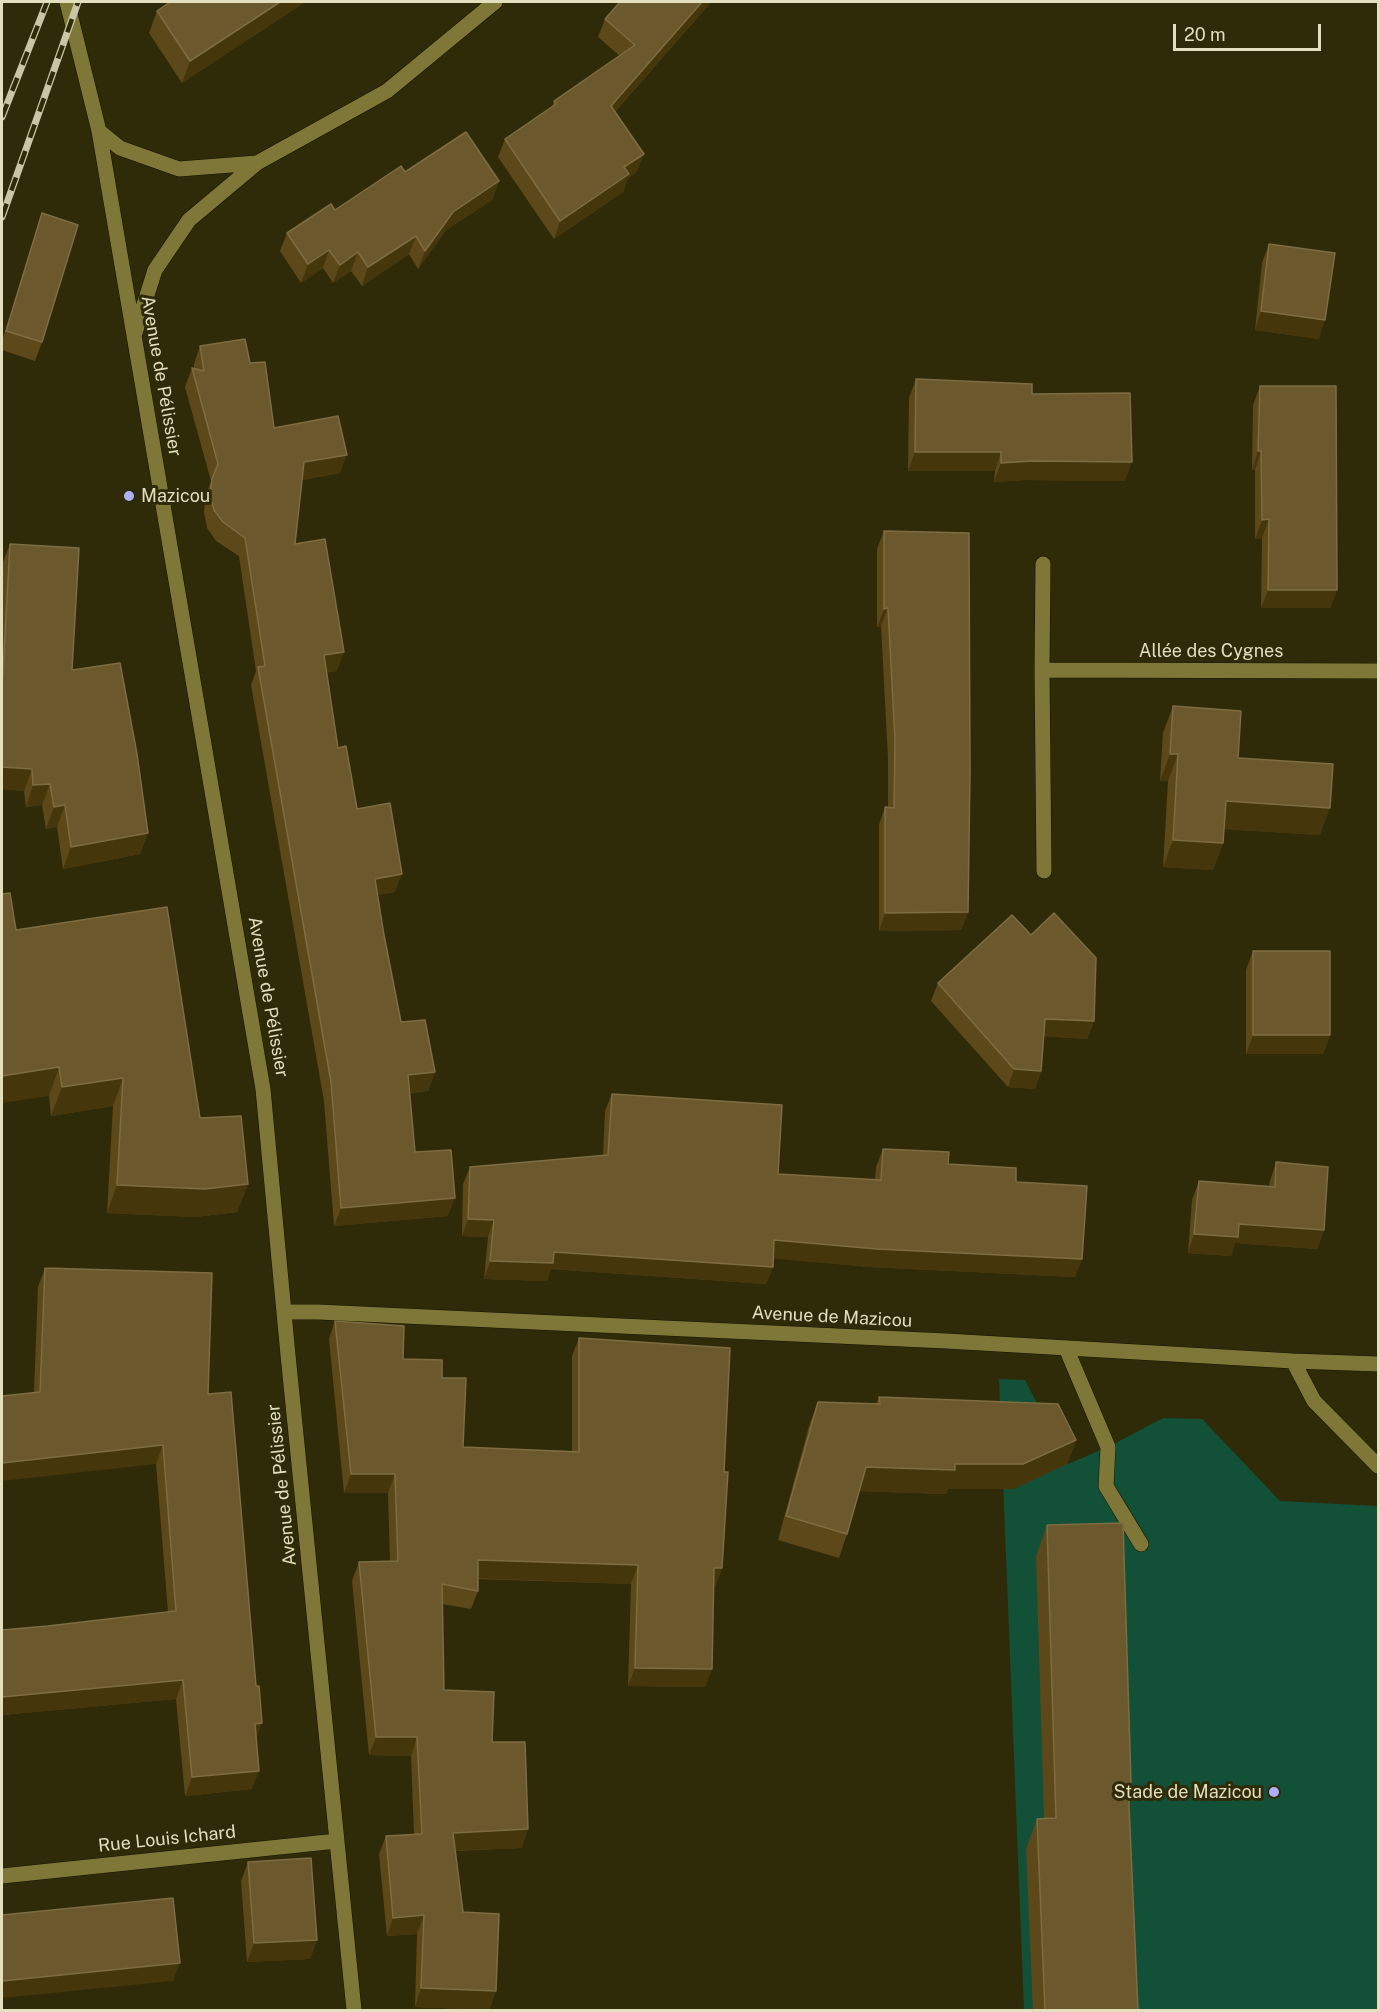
<!DOCTYPE html>
<html>
<head>
<meta charset="utf-8">
<style>
	body { margin:0 }
	#map { position:relative; width:1380px; height:2012px; overflow:hidden; background:#2f2b08; font-family:"Public Sans",sans-serif }
	canvas { display:block }
	.frame { position:absolute; inset:0; border:3px solid #e2debe; pointer-events:none }
	.scale { position:absolute; left:1173px; top:24px; width:148px; height:27px; box-sizing:border-box; border:3px solid #e2debe; border-top:0; padding-left:8px; font-size:18px; line-height:21px; white-space:nowrap; color:#e2debe; -webkit-text-stroke:4px #2f2b08; paint-order:stroke }
</style>
</head>
<body>
<div id="map">
<canvas width="1380" height="2012"></canvas>
<div class="frame"></div>
<div class="scale">20 m</div>
</div>
<script>
const ctx = document.querySelector('canvas').getContext('2d');
ctx.lineJoin = 'round';
function fillPath(path, color) {
  ctx.fillStyle = color;
  ctx.fill(path, 'evenodd');
}
function poly(rows) {
  const path = new Path2D();
  for (const r of rows) {
    path.moveTo(r[0], r[1]);
    for (let i = 2; i < r.length; i += 2) path.lineTo(r[i], r[i + 1]);
  }
  return path;
}
function trace(path, color, width, dash) {
  ctx.strokeStyle = color;
  ctx.lineWidth = width;
  ctx.lineCap = dash ? 'butt' : 'round';
  ctx.setLineDash(dash || []);
  ctx.stroke(path);
}
function drawText(font, color, halo, rows, align = 'center') {
  ctx.font = font + ' "Public Sans",sans-serif';
  ctx.lineWidth = 6;
  ctx.setLineDash([]);
  ctx.textBaseline = 'middle';
  ctx.strokeStyle = halo;
  ctx.fillStyle = color;
  for (const [text, x, y, turn = 0] of rows) {
    ctx.save();
    ctx.translate(x, y);
    ctx.rotate((+turn || 0) * Math.PI / 180);
    ctx.textAlign = isNaN(turn) ? turn : align;
    if (halo) ctx.strokeText(text, 0, 0);
    ctx.fillText(text, 0, 0);
    ctx.restore();
  }
}
fillPath(poly([
	[999,1379,1025,1380,1068,1464,1108,1447,1163,1418,1202,1419,1280,1501,1378,1506,1378,2010,1024,2010]
]), '#125038');
const minor = poly([
	[67,2,99,131,263,1089,288,1355,354,2010],
	[99,131,120,148,179,169,257,163],
	[135,333,155,270,189,220,257,163,387,91,495,2],
	[1042,670,1043,564],
	[1044,871,1042,670,1378,671],
	[284,1312,318,1312,946,1341,1293,1361,1378,1364],
	[1066,1348,1108,1447,1106,1486,1141,1544],
	[1293,1361,1314,1401,1378,1466],
	[2,1876,337,1841]
]);
trace(minor, '#161302', 16);
trace(minor, '#7f7737', 15);
const rail = poly([
	[2,117,47,2],
	[2,217,78,2]
]);
trace(rail, '#cac6a5', 7);
trace(rail, '#2f2b08', 4.5, [14]);
fillPath(poly([
	[170,2,305,2,182,83,149,33,157,11],
	[620,2,711,2,615,112,637,172,628,178,623,192,554,239,498,157,505,139,552,107,554,101,620,56,598,37,605,19],
	[405,172,499,181,492,200,446,230,418,269,409,254,362,286,351,271,333,283,323,268,301,283,280,251,287,233,335,210],
	[42,213,42,342,35,361,2,350,2,341,36,232],
	[1269,244,1319,339,1255,330,1262,263],
	[200,346,250,363,274,428,340,473,302,480,295,544,337,671,327,672,338,748,357,809,395,892,377,895,384,935,401,1022,435,1072,428,1091,409,1093,415,1152,448,1216,334,1226,324,1101,251,685,256,671,239,556,216,541,207,528,204,512,205,498,211,481,185,387,192,368,194,369,194,364],
	[916,379,1032,394,1125,481,1026,480,994,482,995,471,908,471,909,398],
	[1260,386,1337,590,1330,608,1261,608,1262,538,1255,539,1255,470,1252,470,1253,405],
	[884,531,968,912,961,930,879,931,879,825,885,807,888,807,888,758,881,626,877,627,877,549],
	[10,544,72,670,148,833,140,854,63,869,57,827,46,829,42,805,26,807,24,791,2,789,2,565],
	[1173,706,1238,758,1320,835,1224,829,1223,843,1213,870,1163,867,1168,781,1160,781,1163,733],
	[16,930,200,1118,248,1184,237,1212,195,1217,107,1213,113,1106,51,1116,49,1096],
	[1253,951,1330,1035,1323,1054,1246,1054,1246,970],
	[938,983,1094,1021,1087,1039,1044,1036,1041,1071,1035,1089,1008,1087,931,1001],
	[612,1094,778,1174,875,1180,876,1167,883,1149,948,1164,1016,1182,1082,1259,1075,1277,870,1267,773,1258,773,1267,766,1284,551,1269,547,1281,484,1279,488,1237,462,1236,463,1184,470,1167,603,1156,605,1111],
	[1276,1162,1324,1230,1317,1249,1235,1243,1231,1256,1188,1253,1192,1200,1199,1181,1269,1186,1270,1181],
	[45,1268,208,1394,256,1739,252,1789,185,1796,176,1699,2,1715,2,1630,48,1626,168,1612,156,1464,34,1392,38,1287],
	[335,1321,403,1359,442,1378,463,1447,572,1451,572,1356,579,1338,724,1472,722,1568,715,1587,713,1586,712,1669,705,1687,628,1686,631,1584,478,1579,478,1591,471,1609,442,1604,444,1690,492,1742,522,1848,455,1851,463,1912,496,1991,489,2010,415,2007,417,1934,387,1936,379,1854,386,1836,414,1834,411,1756,369,1755,352,1581,359,1562,390,1561,388,1493,344,1493,329,1339],
	[879,1397,1076,1440,1067,1464,1014,1489,948,1489,946,1494,859,1491,847,1534,839,1558,778,1540,809,1426,818,1402,876,1404],
	[1047,1525,1131,1783,1128,1789,1138,2010,1033,2010,1026,1849,1037,1819,1044,1818,1036,1556],
	[248,1862,317,1940,310,1959,247,1962,241,1881]
]), '#5d481a');
fillPath(poly([
	[280,2,305,2,182,83,190,61],
	[702,2,711,2,604,124,611,106],
	[644,154,637,172,628,178,623,192,554,239,560,221,624,167],
	[499,181,492,200,446,230,418,269,425,251,453,212],
	[416,236,409,254,362,286,368,267],
	[329,250,323,268,301,283,308,264],
	[358,252,351,271,333,283,340,265],
	[1261,311,1325,320,1319,339,1255,330],
	[1258,451,1261,451,1255,470,1252,470],
	[915,452,1001,452,995,471,908,471],
	[347,455,340,473,298,481,304,462],
	[1032,461,1132,462,1125,481,1026,480,994,482,1001,463],
	[1269,519,1262,538,1255,539,1262,520],
	[1268,590,1337,590,1330,608,1261,608],
	[888,608,881,626,877,627,884,609],
	[344,652,337,671,317,673,324,655],
	[1170,754,1178,754,1168,781,1160,781],
	[2,767,32,769,24,791,2,789],
	[50,784,42,805,26,807,33,785],
	[1226,801,1330,808,1320,835,1216,829],
	[65,805,57,827,46,829,54,807],
	[148,833,140,854,63,869,71,847],
	[1173,840,1223,843,1213,870,1163,867],
	[402,874,395,892,368,897,375,879],
	[968,912,961,930,879,931,885,913],
	[1045,1019,1094,1021,1087,1039,1039,1036],
	[1253,1035,1330,1035,1323,1054,1246,1054],
	[59,1067,49,1096,2,1103,2,1076],
	[1014,1069,1041,1071,1035,1089,1008,1087],
	[435,1072,428,1091,401,1093,408,1075],
	[123,1078,113,1106,51,1116,62,1087],
	[248,1184,237,1212,195,1217,107,1213,117,1185],
	[455,1198,448,1216,334,1226,341,1208],
	[468,1219,494,1220,488,1237,462,1236],
	[1239,1224,1324,1230,1317,1249,1235,1243,1231,1256,1188,1253,1194,1234],
	[774,1240,1082,1259,1075,1277,870,1267,768,1258],
	[554,1252,773,1267,766,1284,551,1269,547,1281,484,1279,490,1261],
	[1076,1440,1067,1464,1014,1489,948,1489,946,1494,857,1491,866,1467,955,1464],
	[163,1445,156,1464,2,1481,2,1463],
	[351,1474,395,1474,388,1493,344,1493],
	[478,1560,638,1565,631,1584,472,1578],
	[714,1568,722,1568,715,1587,707,1586],
	[635,1668,712,1669,705,1687,628,1686],
	[183,1680,176,1699,2,1715,2,1697],
	[262,1723,255,1742,255,1724],
	[376,1737,417,1737,411,1756,369,1755],
	[259,1771,252,1789,185,1796,192,1777],
	[528,1829,522,1848,446,1851,453,1833],
	[424,1915,417,1934,387,1936,393,1918],
	[317,1940,310,1959,247,1962,254,1943],
	[180,1963,173,1981,2,1998,2,1981],
	[421,1988,496,1991,489,2010,415,2007]
]), '#45360c');
const building = poly([
	[170,2,280,2,190,61,157,11,170,2],
	[620,2,702,2,611,106,644,154,624,167,629,174,560,221,505,139,556,104,554,101,635,45,605,19,620,2],
	[466,132,499,181,453,212,425,251,416,236,368,267,358,252,340,265,329,250,308,264,287,233,331,204,335,210,401,166,405,172,466,132],
	[42,213,78,225,42,342,6,331,42,213],
	[1269,244,1335,253,1325,320,1261,311,1269,244],
	[245,339,250,363,265,362,274,428,338,416,347,455,304,462,295,544,325,539,344,652,324,655,338,748,346,746,357,809,390,803,402,874,375,879,384,935,401,1022,425,1020,435,1072,408,1075,415,1152,451,1150,455,1198,341,1208,331,1082,258,667,265,666,245,538,223,522,214,510,210,494,212,479,218,464,192,368,204,371,200,346,245,339],
	[916,379,1032,384,1032,394,1130,393,1132,462,1032,461,1001,463,1001,452,915,452,916,379],
	[1260,386,1336,386,1337,590,1268,590,1269,519,1262,520,1261,451,1258,451,1260,386],
	[884,531,969,533,970,773,968,912,885,913,885,807,894,808,895,740,888,608,884,609,884,531],
	[10,544,79,548,72,670,120,663,137,754,148,833,71,847,65,805,54,807,50,784,33,785,32,769,2,767,2,689,10,544],
	[1173,706,1241,711,1238,758,1333,764,1330,808,1226,801,1223,843,1173,840,1178,754,1170,754,1173,706],
	[10,893,16,930,167,907,200,1118,241,1116,248,1184,205,1189,117,1185,123,1078,62,1087,59,1067,2,1076,2,894,10,893],
	[1054,913,1096,958,1094,1021,1045,1019,1041,1071,1014,1069,938,983,1012,915,1031,935,1054,913],
	[1253,951,1330,951,1330,1035,1253,1035,1253,951],
	[612,1094,782,1105,778,1174,881,1180,883,1149,949,1152,948,1164,1016,1168,1016,1182,1087,1186,1082,1259,877,1249,774,1240,773,1267,554,1252,553,1263,490,1261,494,1220,468,1219,470,1167,608,1155,612,1094],
	[1276,1162,1328,1167,1324,1230,1239,1224,1238,1237,1194,1234,1199,1181,1275,1187,1276,1162],
	[45,1268,212,1273,208,1394,231,1392,256,1686,259,1686,262,1723,255,1724,259,1771,192,1777,183,1680,2,1697,2,1630,48,1626,176,1611,163,1445,2,1463,2,1396,40,1392,45,1268],
	[335,1321,404,1326,403,1359,442,1360,442,1378,466,1378,463,1447,579,1452,579,1338,730,1348,724,1472,728,1472,722,1568,714,1568,712,1669,635,1668,638,1565,478,1560,478,1591,442,1584,444,1690,494,1692,492,1742,525,1742,528,1829,453,1833,463,1912,499,1914,496,1991,421,1988,424,1915,393,1918,386,1836,422,1834,417,1737,376,1737,359,1562,398,1561,395,1474,351,1474,335,1321],
	[879,1397,1058,1404,1076,1440,1023,1464,955,1464,955,1470,866,1467,847,1534,786,1516,818,1402,880,1404,879,1397],
	[1123,1523,1131,1783,1128,1783,1138,2010,1045,2010,1037,1819,1056,1818,1047,1525,1123,1523],
	[311,1858,317,1940,254,1943,248,1862,311,1858],
	[173,1898,180,1963,2,1981,2,1915,173,1898]
]);
fillPath(building, '#6b582c');
trace(building, '#7e6d43', 1.5);
for (const [x, y, r, color] of [
	[129,496,6,"#adaffb"],
	[1274,1792,6,"#adaffb"]
]) {
  const dot = new Path2D();
  dot.arc(x, y, r, 0, 2 * Math.PI);
  ctx.fillStyle = color;
  ctx.fill(dot);
  trace(dot, '#2f2b08', 2);
}
drawText('18px', '#e2debe', '#2f2b08', [
	["Avenue de Pélissier",161,376,80],
	["Allée des Cygnes",1211,651],
	["Avenue de Pélissier",268,997,80],
	["Avenue de Mazicou",832,1317,3],
	["Avenue de Pélissier",282,1485,-96],
	["Rue Louis Ichard",167,1839,-6]
]);
drawText('18px', '#e2debe', '#2f2b08', [
	["Mazicou",141,496],
	["Stade de Mazicou",1262,1792,"right"]
], 'left');
</script>
</body>
</html>
